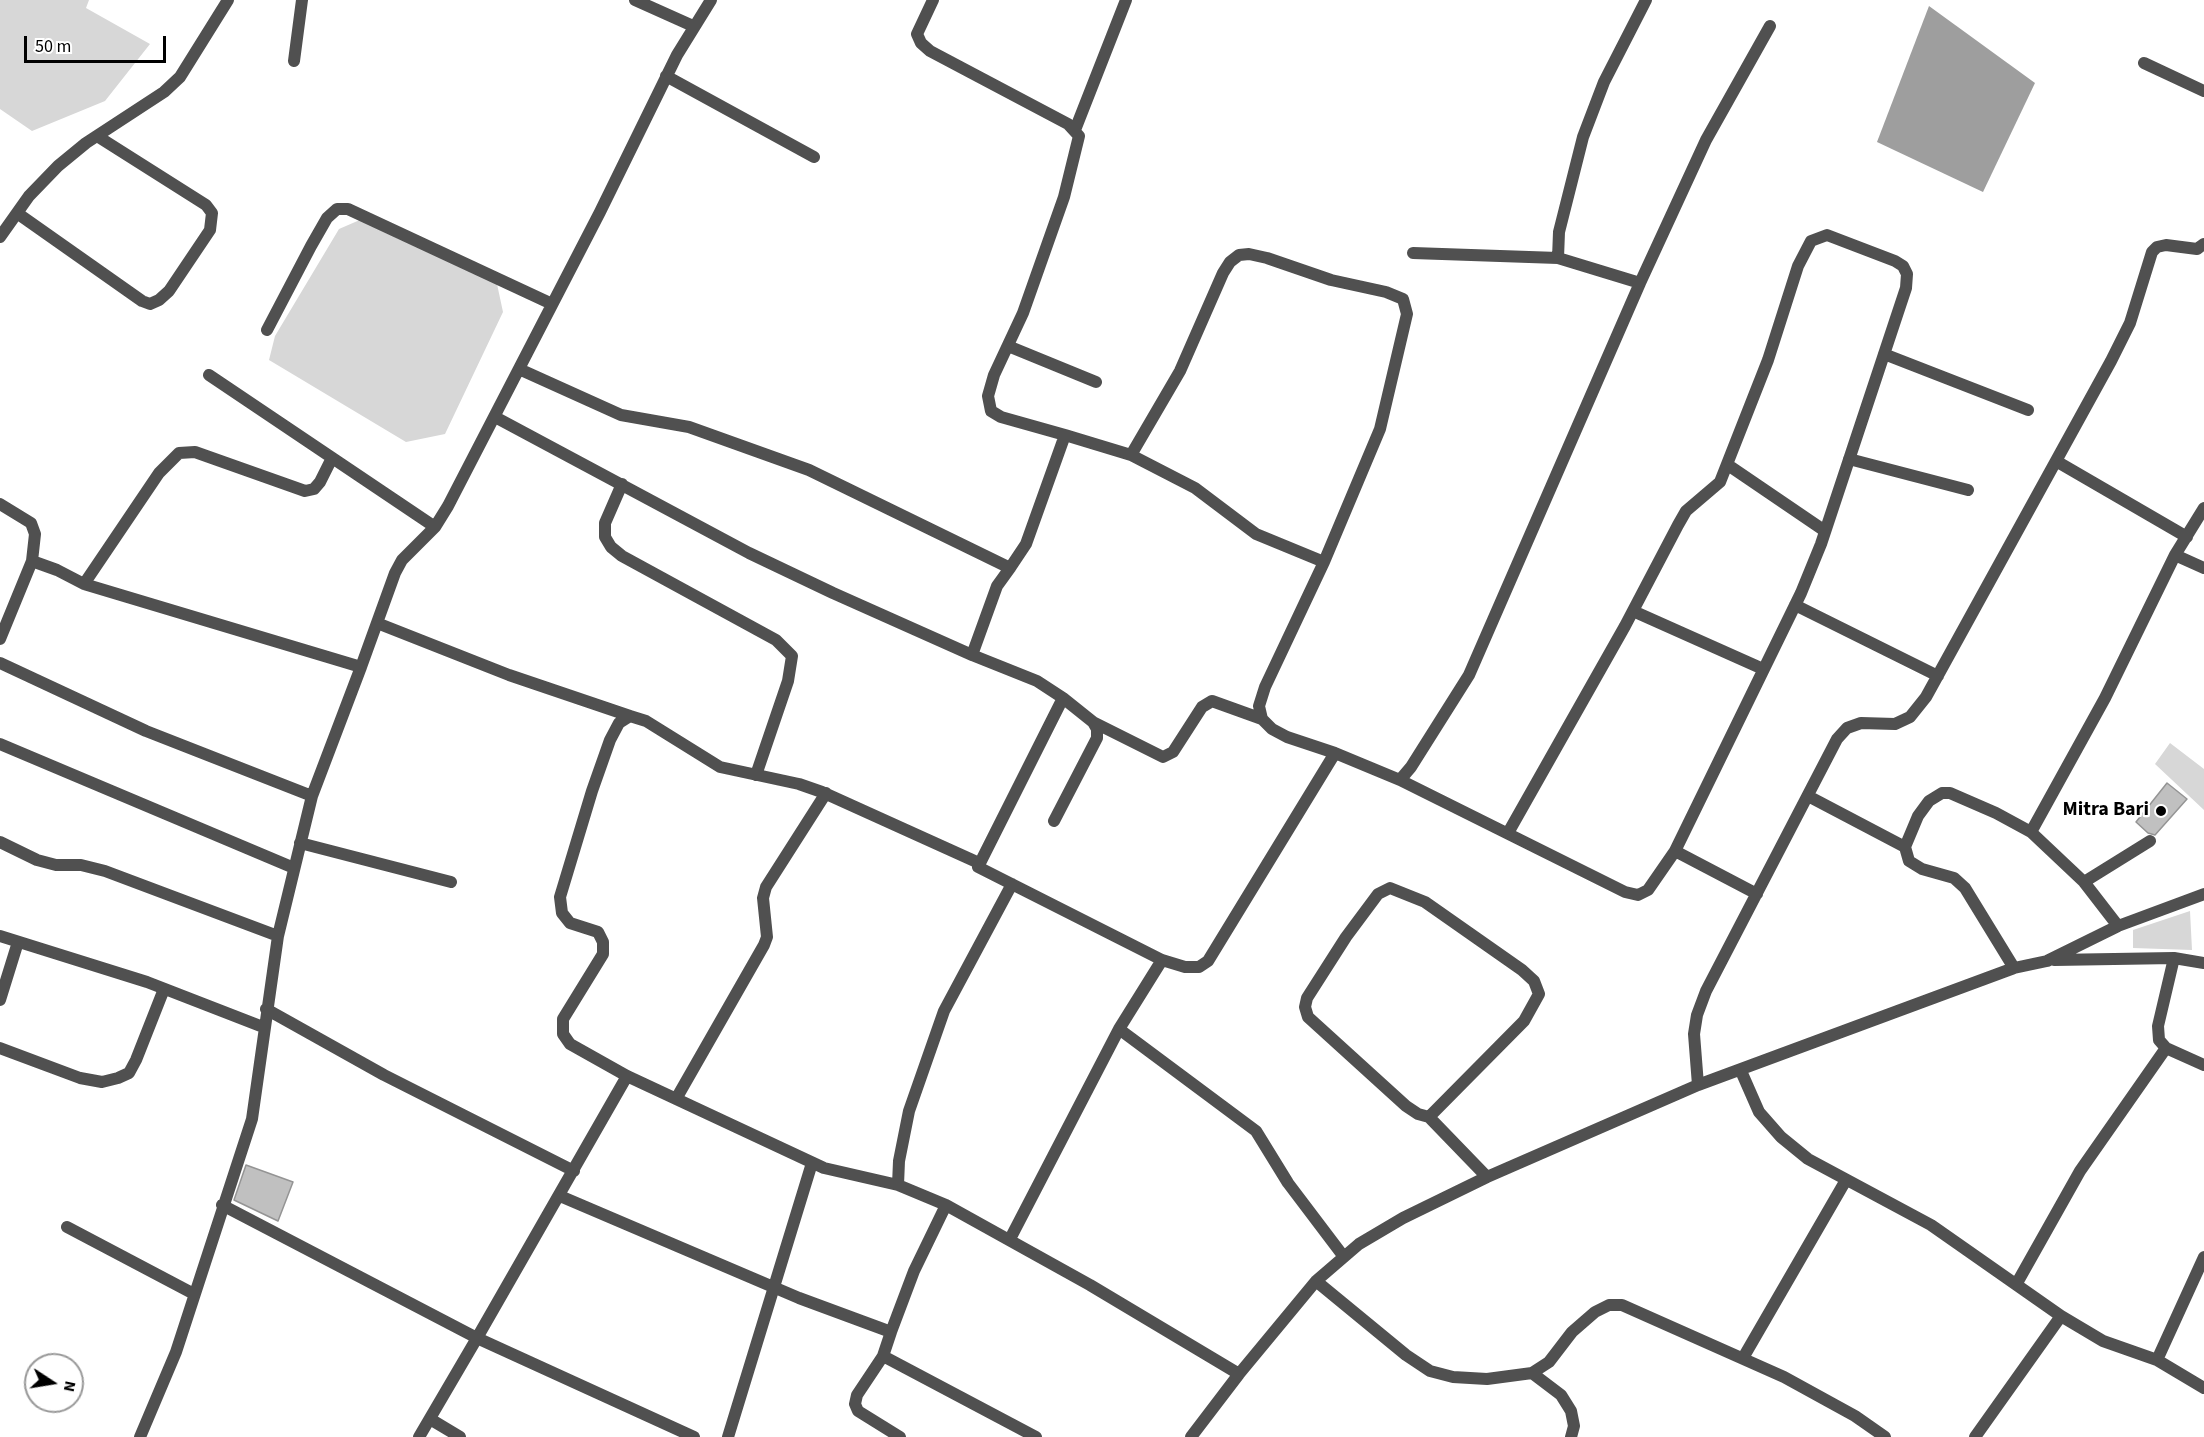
<!DOCTYPE html>
<html>
<head>
<meta charset="utf-8">
<style>
	body { margin:0 }
	#map { position:relative; width:2204px; height:1437px; overflow:hidden; background:#fff; font-family:"Source Sans 3",sans-serif }
	canvas { display:block }
	.north { position:absolute; left:24px; top:1353px; width:60px; height:60px; box-sizing:border-box; background:#fff; border:2px solid #999; border-radius:50%; rotate:102deg; font-size:16px; font-weight:700; line-height:24px; text-align:center; color:#000 }
	.north::after { content:''; display:block; margin:auto; width:21px; height:27px; background:#000; clip-path:polygon(50% 0,100% 100%,50% 72%,0 100%) }
	.scale { position:absolute; left:24px; top:36px; width:142px; height:27px; box-sizing:border-box; border:3px solid #000; border-top:0; padding-left:8px; font-size:18px; line-height:21px; white-space:nowrap; color:#000; -webkit-text-stroke:4px #fff; paint-order:stroke }
</style>
</head>
<body>
<div id="map">
<canvas width="2204" height="1437"></canvas>
<div class="north">N</div>
<div class="scale">50 m</div>
</div>
<script>
const ctx = document.querySelector('canvas').getContext('2d');
ctx.lineJoin = 'round';
function fillPath(path, color) {
  ctx.fillStyle = color;
  ctx.fill(path, 'evenodd');
}
function poly(rows) {
  const path = new Path2D();
  for (const r of rows) {
    path.moveTo(r[0], r[1]);
    for (let i = 2; i < r.length; i += 2) path.lineTo(r[i], r[i + 1]);
  }
  return path;
}
function trace(path, color, width, dash) {
  ctx.strokeStyle = color;
  ctx.lineWidth = width;
  ctx.lineCap = dash ? 'butt' : 'round';
  ctx.setLineDash(dash || []);
  ctx.stroke(path);
}
function drawText(font, color, halo, rows, align = 'center') {
  ctx.font = font + ' "Source Sans 3",sans-serif';
  ctx.lineWidth = 4.5;
  ctx.setLineDash([]);
  ctx.textBaseline = 'middle';
  ctx.strokeStyle = halo;
  ctx.fillStyle = color;
  for (const [text, x, y, turn = 0] of rows) {
    ctx.save();
    ctx.translate(x, y);
    ctx.rotate((+turn || 0) * Math.PI / 180);
    ctx.textAlign = isNaN(turn) ? turn : align;
    if (halo) ctx.strokeText(text, 0, 0);
    ctx.fillText(text, 0, 0);
    ctx.restore();
  }
}
fillPath(poly([
	[0,0,89,0,86,8,150,44,105,101,32,131,0,109],
	[369,216,497,284,503,312,445,434,406,442,269,360,275,336,339,229],
	[2170,743,2204,769,2204,810,2155,764],
	[2190,911,2192,950,2133,948,2133,930]
]), '#d7d7d7');
fillPath(poly([
	[1929,6,2035,83,1983,192,1877,142]
]), '#9e9e9e');
const building = poly([
	[2167,783,2187,799,2155,835,2148,833,2136,822,2167,783],
	[246,1165,293,1182,278,1221,234,1200,246,1165]
]);
fillPath(building, '#c0c0c0');
trace(building, '#949494', 1.5);
trace(poly([
	[635,0,693,26],
	[933,0,917,34,921,43,930,51,1068,124,1079,136,1064,197,1023,313,994,375,988,396,991,411,1001,417,1065,435,1026,544,1010,568],
	[294,61,302,0],
	[2144,63,2204,91],
	[666,76,814,157],
	[1075,130,1126,0],
	[17,213,142,301,150,304,159,300,169,291,210,230,212,213,206,205,97,136],
	[0,237,29,196,58,166,86,143,164,92,180,77,228,0],
	[1413,253,1558,258],
	[1640,283,1706,140,1770,26],
	[267,330,311,246,327,218,337,209,348,209,552,304],
	[1008,346,1096,382],
	[1884,354,2028,410],
	[519,369,621,415,689,427,809,470,1010,568,997,586,972,655,1037,681,1063,698,978,867,1162,960,1185,967,1199,967,1208,961,1335,753,1400,780,1411,767,1469,675,1640,283,1558,258,1559,232,1583,137,1604,82,1646,0],
	[209,375,435,527],
	[495,417,749,553,833,593,972,655],
	[1065,435,1131,455],
	[1849,459,1968,490],
	[2056,461,2187,537],
	[1728,465,1825,531],
	[622,484,605,523,605,537,611,547,622,556,776,640,792,656,788,681,756,775],
	[0,504,31,523,35,534,32,561,0,639],
	[2175,555,2204,568],
	[32,561,57,570,84,584,361,667,312,796],
	[84,584,159,473,179,453,195,452,305,491,314,489,320,482,332,458],
	[1795,605,1938,676],
	[1633,611,1763,669],
	[377,623,509,675,630,716],
	[0,663,146,731,312,796,278,936],
	[361,667,395,573,402,560,435,527,448,506,600,212,677,55,711,0],
	[1262,719,1259,706,1265,687,1324,562,1380,429,1407,314,1403,299,1386,292,1331,280,1267,258,1249,254,1239,255,1230,262,1223,273,1180,371,1131,455,1195,488,1256,534,1324,562],
	[1093,722,1163,757,1173,752,1202,707,1212,701,1262,719,1272,729,1287,737,1335,753],
	[0,744,294,868],
	[1400,780,1625,892,1638,895,1648,890,1675,851,1757,894],
	[1808,796,1905,847],
	[1054,821,1097,738,1097,729,1093,722,1063,698],
	[2031,832,2105,698,2175,555,2204,508],
	[1508,833,1625,626,1678,525,1686,511,1720,482,1768,360,1798,266,1811,241,1827,235,1895,261,1903,266,1907,274,1906,288,1821,544,1801,593,1675,851],
	[0,842,37,860,56,865,81,865,105,871,278,936,252,1119,176,1352,140,1437],
	[300,843,451,882],
	[979,863,822,792,799,784,720,767,646,721,630,716,619,723,610,740,592,791,560,897,562,913,570,923,598,932,603,942,603,954,563,1019,563,1034,570,1044,627,1076,824,1168,898,1185,946,1205,1090,1285,1239,1374],
	[2084,882,2150,841],
	[0,936,147,982,263,1027],
	[2174,958,2158,1026,2159,1040,2166,1048,2204,1065],
	[2054,960,2174,958,2204,963],
	[2014,968,1965,888,1954,878,1922,869,1909,861,1905,847,1918,816,1929,801,1942,793,1950,793,1996,813,2031,832,2084,882,2118,926],
	[0,1000,18,942],
	[266,1009,384,1075,574,1171],
	[1119,1029,1256,1131,1288,1183,1344,1257],
	[0,1048,80,1078,102,1082,118,1078,129,1073,136,1060,164,989],
	[1741,1071,1759,1112,1781,1137,1808,1159,1931,1225,2061,1316,2103,1341,2157,1360,2204,1388],
	[627,1076,477,1338,694,1437],
	[1698,1085,1694,1034,1697,1015,1706,991,1837,739,1847,728,1861,723,1895,724,1910,717,1926,697,2111,361,2130,323,2152,252,2157,247,2166,245,2197,249,2204,244],
	[676,1099,764,945,767,937,763,898,766,887,826,793],
	[1429,1117,1524,1021,1539,994,1534,981,1522,970,1425,902,1390,888,1378,894,1346,937,1307,998,1305,1007,1308,1017,1406,1106,1418,1114,1429,1117,1487,1177],
	[898,1185,899,1161,909,1111,944,1011,1012,884],
	[560,1196,799,1298,891,1332,883,1356,1036,1437],
	[222,1205,477,1338,419,1437],
	[67,1227,194,1294],
	[1010,1239,1119,1029,1162,960],
	[1316,1281,1406,1355,1430,1371,1453,1377,1487,1379,1532,1373,1549,1362,1572,1332,1595,1312,1609,1305,1622,1305,1784,1377,1855,1416,1885,1437],
	[2017,1283,2080,1171,2166,1048],
	[891,1332,914,1271,946,1205],
	[883,1356,857,1395,855,1404,858,1411,900,1437],
	[1743,1358,1846,1180],
	[2157,1360,2204,1257],
	[1532,1373,1561,1395,1571,1411,1574,1426,1571,1437],
	[430,1419,460,1437],
	[728,1437,812,1163],
	[1191,1437,1239,1374,1316,1281,1359,1244,1403,1218,1487,1177,1698,1085,2014,968,2047,961,2118,926,2204,894],
	[1975,1437,2061,1316]
]), '#505050', 12);
for (const [x, y, r, color] of [
	[2161,811,6,"#000"]
]) {
  const dot = new Path2D();
  dot.arc(x, y, r, 0, 2 * Math.PI);
  ctx.fillStyle = color;
  ctx.fill(dot);
  trace(dot, '#fff', 2);
}
drawText('bold 20px', '#000', '#fff', [
	["Mitra Bari",2149,811]
], 'right');
</script>
</body>
</html>
